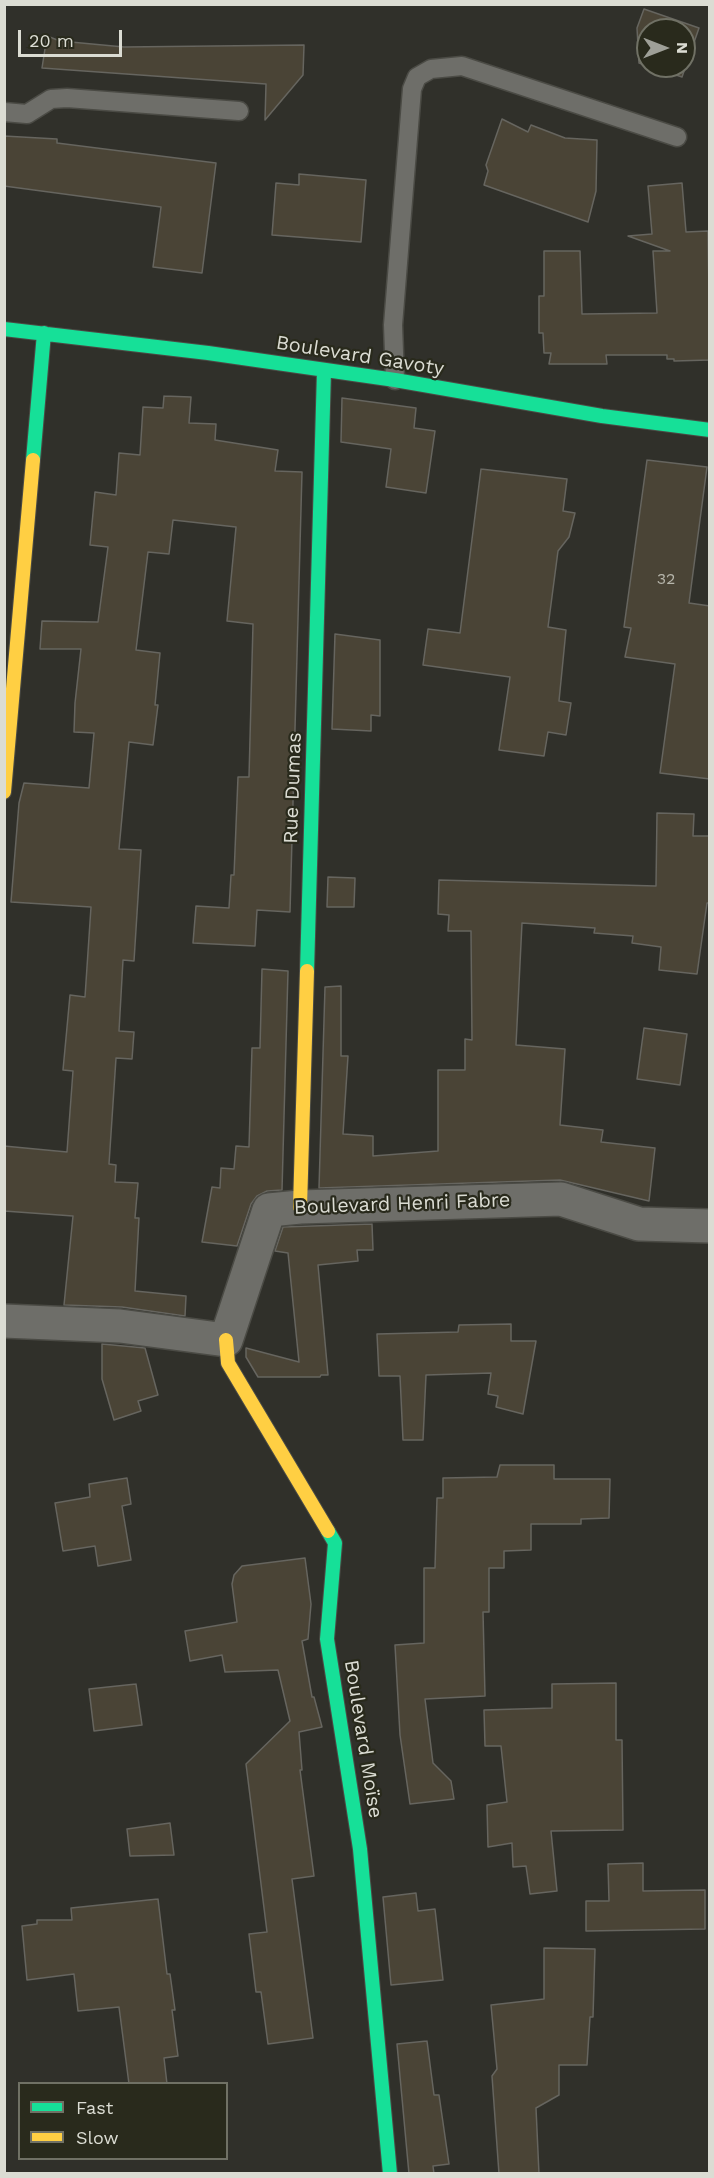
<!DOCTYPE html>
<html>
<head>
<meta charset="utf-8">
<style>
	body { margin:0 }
	#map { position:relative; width:714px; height:2178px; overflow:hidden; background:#30302a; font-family:"Work Sans",sans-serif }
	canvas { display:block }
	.frame { position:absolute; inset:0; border:6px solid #dbdcd3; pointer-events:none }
	.legend { position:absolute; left:18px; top:2082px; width:210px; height:78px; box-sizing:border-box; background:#292a1c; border:2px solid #707165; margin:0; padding:8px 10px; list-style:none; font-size:18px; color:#dbdcd3 }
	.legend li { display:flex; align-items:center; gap:12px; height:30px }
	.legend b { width:30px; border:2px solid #707165 }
	.north { position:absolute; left:636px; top:18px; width:60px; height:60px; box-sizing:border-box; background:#292a1c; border:2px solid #707165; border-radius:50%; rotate:90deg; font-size:16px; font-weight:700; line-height:24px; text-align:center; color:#dbdcd3 }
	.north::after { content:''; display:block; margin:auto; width:21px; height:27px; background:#9fa098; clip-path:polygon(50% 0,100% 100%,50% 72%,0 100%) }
	.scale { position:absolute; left:18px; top:30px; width:104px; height:27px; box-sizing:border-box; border:3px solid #dbdcd3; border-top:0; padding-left:8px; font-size:18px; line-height:21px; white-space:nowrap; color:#dbdcd3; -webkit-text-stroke:4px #292a1c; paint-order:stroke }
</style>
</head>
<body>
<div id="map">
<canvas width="714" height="2178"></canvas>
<div class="frame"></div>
<ul class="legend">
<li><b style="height:8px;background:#16e098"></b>Fast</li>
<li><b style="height:8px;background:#ffcf43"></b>Slow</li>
</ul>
<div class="north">N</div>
<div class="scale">20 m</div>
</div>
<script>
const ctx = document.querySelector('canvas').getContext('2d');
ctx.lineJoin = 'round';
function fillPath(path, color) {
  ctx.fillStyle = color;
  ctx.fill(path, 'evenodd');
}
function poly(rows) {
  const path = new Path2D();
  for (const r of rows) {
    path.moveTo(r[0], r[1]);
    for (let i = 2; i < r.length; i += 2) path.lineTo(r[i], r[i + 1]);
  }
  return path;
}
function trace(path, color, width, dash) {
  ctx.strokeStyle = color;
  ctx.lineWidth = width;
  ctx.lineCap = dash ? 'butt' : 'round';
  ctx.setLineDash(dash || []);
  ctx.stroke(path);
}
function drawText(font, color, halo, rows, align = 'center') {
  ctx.font = font + ' "Work Sans",sans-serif';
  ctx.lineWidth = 4.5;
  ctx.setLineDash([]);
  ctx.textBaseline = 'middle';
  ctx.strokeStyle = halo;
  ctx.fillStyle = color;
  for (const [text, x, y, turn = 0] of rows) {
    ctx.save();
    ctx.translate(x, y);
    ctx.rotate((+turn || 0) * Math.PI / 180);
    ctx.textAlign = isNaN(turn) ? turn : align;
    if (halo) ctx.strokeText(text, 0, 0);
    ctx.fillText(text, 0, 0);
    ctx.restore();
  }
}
const building = poly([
	[644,9,699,28,682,77,649,66,684,66,684,30,648,30,648,66,639,63,637,28,644,9],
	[47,36,60,41,124,47,304,45,303,75,265,120,266,84,42,68,47,36],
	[502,119,528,132,531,125,565,138,597,140,596,191,588,222,484,185,488,171,486,165,502,119],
	[4,136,57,139,57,143,216,163,202,273,153,267,161,207,4,186,4,136],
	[299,174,366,180,361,242,272,235,276,183,299,185,299,174],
	[682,183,686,232,708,231,710,360,674,361,674,359,667,359,667,355,606,355,607,364,549,364,551,353,544,353,543,333,539,333,539,296,544,296,544,251,580,251,582,314,657,313,653,251,670,251,628,236,652,234,648,186,682,183],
	[164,396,191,397,189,423,216,424,215,440,278,450,275,471,302,472,290,912,257,910,255,946,193,943,196,906,229,908,231,875,234,875,238,777,249,777,253,624,227,621,236,527,173,520,169,554,148,552,136,650,160,653,155,705,158,705,153,745,129,742,119,849,141,850,134,961,123,960,119,1031,134,1032,132,1059,116,1058,109,1164,116,1165,115,1182,138,1183,135,1218,139,1218,135,1291,186,1296,185,1316,122,1307,64,1305,73,1216,4,1211,4,1146,67,1152,73,1071,63,1070,66,1038,70,995,85,997,91,907,11,902,19,803,24,783,89,788,94,733,74,732,75,703,81,649,40,649,42,621,98,622,108,547,90,545,95,492,116,495,119,453,140,455,143,407,163,408,164,396],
	[342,398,416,408,414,428,435,431,426,493,386,487,391,449,341,442,342,398],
	[647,460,707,467,689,603,710,606,710,779,660,773,675,664,625,657,631,628,624,627,647,460],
	[481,469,567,479,563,511,575,513,569,537,558,551,548,627,566,630,559,701,571,703,566,735,548,732,544,756,499,750,510,677,423,665,428,629,460,633,481,469],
	[335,634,380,640,380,716,371,715,371,731,332,729,335,634],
	[657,813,694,814,693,836,710,836,710,903,707,903,697,974,659,970,661,947,632,943,633,936,594,933,595,928,522,923,516,1045,565,1049,560,1125,603,1130,601,1142,655,1148,649,1201,560,1180,319,1188,325,987,341,986,341,1056,348,1056,343,1134,373,1136,373,1156,438,1151,438,1070,465,1070,465,1039,472,1040,471,931,448,931,449,915,438,914,439,880,656,886,657,813],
	[328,877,355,878,354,907,327,907,328,877],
	[262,969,288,971,282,1190,267,1191,257,1196,251,1204,237,1246,202,1242,212,1187,220,1188,221,1168,234,1169,236,1146,249,1147,252,1048,260,1048,262,969],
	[644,1028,687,1034,680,1085,637,1079,644,1028],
	[372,1224,373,1250,357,1250,358,1261,318,1265,328,1375,321,1375,320,1377,258,1377,246,1357,246,1348,299,1362,288,1253,275,1251,283,1227,372,1224],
	[511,1324,511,1341,536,1341,523,1414,496,1407,498,1396,488,1394,491,1373,426,1375,423,1440,403,1440,400,1376,379,1376,377,1334,458,1332,459,1325,511,1324],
	[102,1344,145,1348,158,1395,138,1401,141,1411,114,1420,102,1379,102,1344],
	[500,1465,554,1465,554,1479,610,1479,609,1518,581,1519,581,1524,531,1524,531,1550,504,1551,504,1568,489,1568,489,1612,483,1612,485,1696,425,1699,433,1763,451,1781,454,1799,410,1804,400,1735,395,1645,424,1643,424,1568,435,1568,437,1498,443,1498,443,1478,497,1477,500,1465],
	[127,1478,131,1504,122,1506,131,1560,98,1566,95,1546,63,1551,55,1503,90,1497,89,1484,127,1478],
	[305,1558,311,1604,308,1639,302,1641,312,1697,314,1697,322,1727,299,1732,302,1770,300,1770,314,1876,292,1879,313,2038,268,2044,261,1992,256,1992,249,1934,267,1932,246,1764,290,1721,278,1670,225,1672,222,1655,190,1661,185,1631,237,1622,232,1584,234,1575,242,1566,305,1558],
	[616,1683,616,1740,622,1740,623,1830,551,1831,557,1891,530,1894,526,1866,513,1867,512,1843,488,1847,487,1805,507,1802,501,1746,485,1746,484,1710,552,1708,552,1684,616,1683],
	[136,1684,142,1725,94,1731,89,1689,136,1684],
	[170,1823,174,1855,130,1856,127,1829,170,1823],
	[643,1863,643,1891,705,1890,705,1929,586,1931,586,1901,609,1901,608,1864,643,1863],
	[416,1893,418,1911,435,1909,443,1980,391,1985,383,1897,416,1893],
	[158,1899,167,1974,170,1974,175,2010,172,2010,178,2056,164,2058,167,2084,129,2084,119,2007,78,2011,74,1974,27,1980,22,1926,37,1924,37,1920,72,1920,71,1908,158,1899],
	[544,1948,595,1949,593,2017,590,2017,587,2065,559,2065,559,2095,536,2108,539,2174,499,2174,492,2076,497,2069,491,2005,544,1999,544,1948],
	[427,2041,434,2095,439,2095,449,2164,433,2166,434,2174,409,2174,397,2044,427,2041]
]);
fillPath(building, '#4a4436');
trace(building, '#66655f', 1.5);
const lane = poly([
	[4,112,27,114,51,99,67,98,239,111],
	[395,380,393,325,412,89,417,77,431,69,462,66,677,137]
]);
const street = poly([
	[4,1321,120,1326,226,1340,269,1210,300,1207,561,1199,639,1224,710,1226]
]);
const fast = poly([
	[4,329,208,353,395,380,602,416,710,430],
	[33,460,44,333],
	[307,971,324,371],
	[328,1531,335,1543,327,1639,360,1849,390,2174]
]);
const slow = poly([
	[4,792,33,460],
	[300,1207,307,971],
	[226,1340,228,1363,328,1531]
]);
trace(lane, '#4b4b45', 21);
trace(street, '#4b4b45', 36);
trace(fast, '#4b4b45', 16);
trace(slow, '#4b4b45', 16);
trace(lane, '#6e6e69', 18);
trace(street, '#6e6e69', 33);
trace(fast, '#16e098', 14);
trace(slow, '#ffcf43', 14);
drawText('16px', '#b7b6ac', null, [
	["32",666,579]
]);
drawText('20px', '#dbdcd3', '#292a1c', [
	["Boulevard Gavoty",360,356,9],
	["Rue Dumas",293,788,-88],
	["Boulevard Henri Fabre",402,1204,-2],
	["Boulevard Moïse",363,1739,81]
]);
</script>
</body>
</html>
